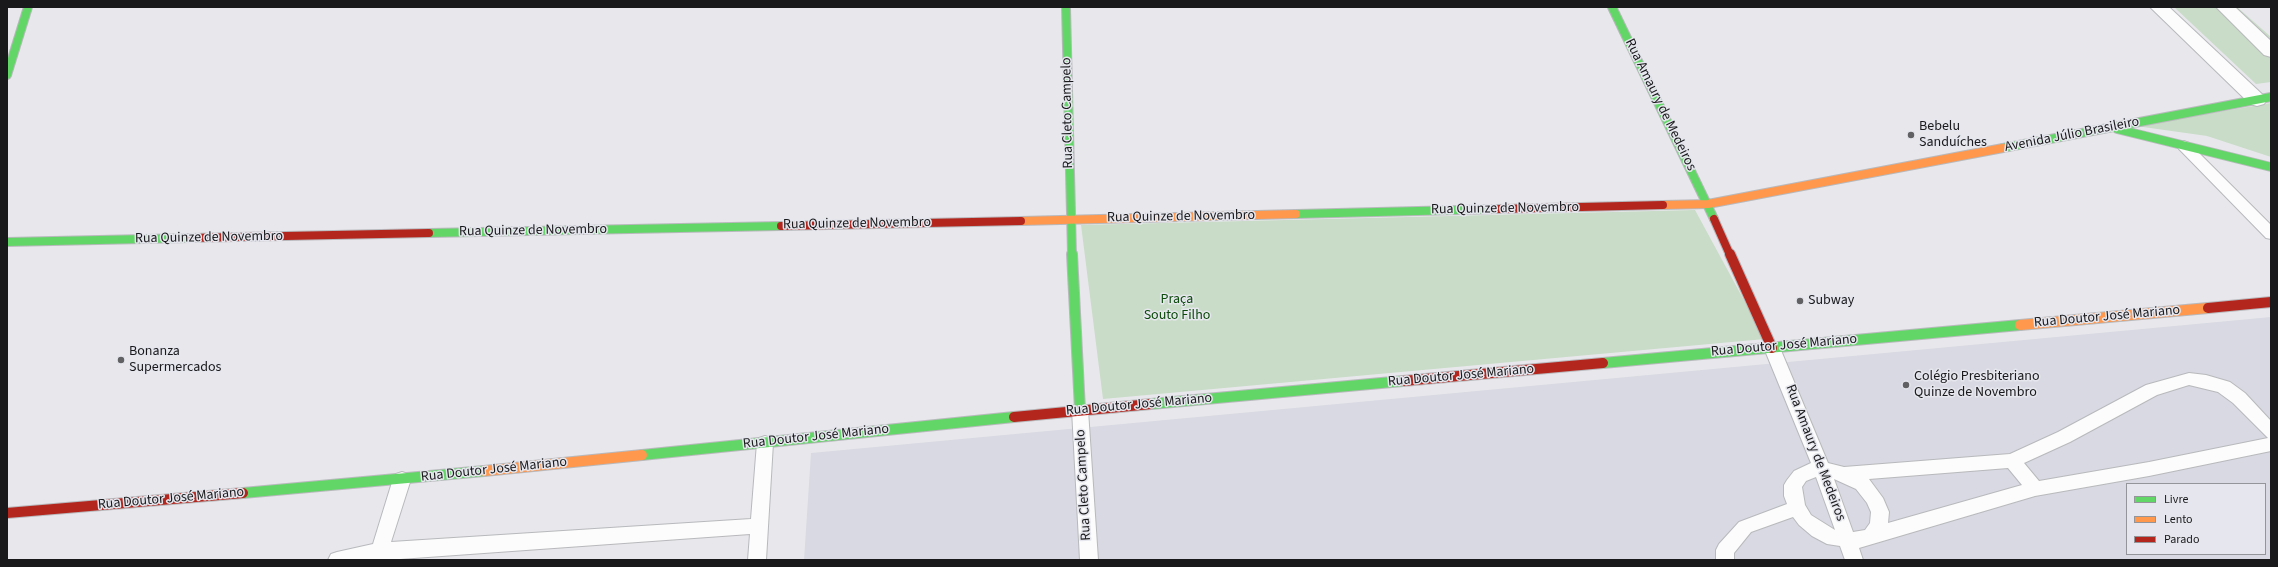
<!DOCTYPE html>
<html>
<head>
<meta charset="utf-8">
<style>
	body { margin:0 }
	#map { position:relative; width:2278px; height:567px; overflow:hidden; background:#e8e8ec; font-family:"Source Sans 3",sans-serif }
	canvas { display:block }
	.frame { position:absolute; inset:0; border:8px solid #19191b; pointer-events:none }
	.legend { position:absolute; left:2126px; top:483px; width:140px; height:72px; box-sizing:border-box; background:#e6e7ee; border:1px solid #94959a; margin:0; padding:5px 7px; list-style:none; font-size:12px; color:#19191b }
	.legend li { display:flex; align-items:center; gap:8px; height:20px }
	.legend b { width:20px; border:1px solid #94959a }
</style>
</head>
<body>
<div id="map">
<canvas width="2278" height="567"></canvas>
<div class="frame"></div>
<ul class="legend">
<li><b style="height:5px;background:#63d668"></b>Livre</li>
<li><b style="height:5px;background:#ff974d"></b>Lento</li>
<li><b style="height:5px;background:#b3261e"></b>Parado</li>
</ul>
</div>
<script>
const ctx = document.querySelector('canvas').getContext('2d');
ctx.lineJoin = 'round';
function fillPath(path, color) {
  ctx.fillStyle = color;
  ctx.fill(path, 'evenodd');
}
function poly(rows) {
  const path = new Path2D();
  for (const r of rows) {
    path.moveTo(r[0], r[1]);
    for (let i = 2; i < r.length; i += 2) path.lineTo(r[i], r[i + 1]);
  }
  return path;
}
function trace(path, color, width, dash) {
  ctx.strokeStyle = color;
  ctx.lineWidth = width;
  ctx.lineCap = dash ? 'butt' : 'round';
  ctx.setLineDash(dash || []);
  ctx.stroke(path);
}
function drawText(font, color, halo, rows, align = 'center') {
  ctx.font = font + ' "Source Sans 3",sans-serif';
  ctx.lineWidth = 3;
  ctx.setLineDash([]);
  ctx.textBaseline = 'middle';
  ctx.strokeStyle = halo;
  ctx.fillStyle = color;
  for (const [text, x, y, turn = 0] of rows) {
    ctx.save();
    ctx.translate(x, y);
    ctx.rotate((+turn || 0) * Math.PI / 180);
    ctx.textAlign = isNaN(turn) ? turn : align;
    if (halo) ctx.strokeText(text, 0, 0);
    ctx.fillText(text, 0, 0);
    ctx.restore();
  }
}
fillPath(poly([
	[2271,317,2271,560,804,560,811,453],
	[2127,484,2265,484,2265,554,2127,554]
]), '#d8d9e2');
fillPath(poly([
	[2174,7,2237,7,2271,37,2271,82,2256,84],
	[2271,103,2271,157,2207,136,2136,126],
	[1695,210,1765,339,1103,399,1081,225]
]), '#c9dcc8');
const lane = poly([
	[2184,141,2189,143,2271,225,2271,239,2266,238,2179,149,2177,146,2179,143,2184,141],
	[1772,342,1778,344,1780,348,1828,463,1844,467,2010,454,2058,432,2146,385,2189,373,2206,375,2230,382,2245,393,2271,421,2271,451,2149,476,2035,496,1859,548,1863,560,1845,560,1840,546,1827,544,1812,536,1799,525,1793,517,1751,532,1734,553,1734,560,1716,560,1716,550,1719,544,1739,522,1787,504,1784,496,1784,485,1787,480,1794,471,1811,463,1764,348,1766,344,1772,342],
	[2189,385,2218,392,2233,403,2268,438,2149,462,2039,481,2024,463,2070,442,2157,395,2189,385],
	[2008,468,2022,485,1888,523,1889,512,1883,498,1869,479,2008,468],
	[1816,477,1835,530,1811,515,1805,505,1802,487,1806,481,1816,477],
	[1834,479,1856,489,1867,503,1871,512,1870,523,1865,530,1853,532,1834,479],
	[1080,403,1086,405,1088,410,1098,560,1080,560,1072,410,1074,405,1080,403],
	[765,436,771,438,773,443,766,560,748,560,750,534,386,560,328,560,331,554,337,552,373,544,393,479,396,474,402,472,408,474,411,479,391,542,751,519,757,443,759,438,765,436]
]);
const street = poly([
	[2150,7,2169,7,2264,96,2267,100,2264,104,2257,106,2250,104,2150,7],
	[2216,7,2235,7,2271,41,2271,57,2264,55,2216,7]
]);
const fastFar1 = poly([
	[1066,7,1072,255],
	[1612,7,1714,219],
	[7,75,28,7],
	[2117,129,2271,167],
	[2003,148,2271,97],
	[1296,214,1499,209],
	[429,233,781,226],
	[7,242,190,238]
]);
const fast = poly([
	[1072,254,1080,410],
	[1603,363,2020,325],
	[1151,404,1403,381],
	[642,455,1014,417],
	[243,493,484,471]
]);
const slowFar1 = poly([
	[1663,205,1708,204,2003,148],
	[1021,221,1296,214]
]);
const slow = poly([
	[2020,325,2208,308],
	[484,471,642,455]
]);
const jamFar1 = poly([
	[1499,209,1663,205],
	[1714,219,1730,255],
	[781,226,1021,221],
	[190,238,429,233]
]);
const jam = poly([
	[1730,254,1772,348],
	[2208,308,2271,302],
	[1403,381,1603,363],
	[1014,417,1151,404],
	[7,513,243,493]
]);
trace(lane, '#b8b9bc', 2);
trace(street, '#b8b9bc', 2);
trace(fastFar1, '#b8b9bc', 10);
trace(fast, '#b8b9bc', 12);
trace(slowFar1, '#b8b9bc', 10);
trace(slow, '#b8b9bc', 12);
trace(jamFar1, '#b8b9bc', 10);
trace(jam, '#b8b9bc', 12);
fillPath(lane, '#fcfcfc');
fillPath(street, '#fcfcfc');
trace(fastFar1, '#63d668', 8);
trace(fast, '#63d668', 10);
trace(slowFar1, '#ff974d', 8);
trace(slow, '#ff974d', 10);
trace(jamFar1, '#b3261e', 8);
trace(jam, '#b3261e', 10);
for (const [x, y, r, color] of [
	[1911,135,4,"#616164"],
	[1800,301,4,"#616164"],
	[121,360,4,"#616164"],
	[1906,385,4,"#616164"]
]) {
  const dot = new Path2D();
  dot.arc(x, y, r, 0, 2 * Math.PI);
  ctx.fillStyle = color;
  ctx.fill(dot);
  trace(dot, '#e6e7ee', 1.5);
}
drawText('14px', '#19191b', '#e6e7ee', [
	["Rua Amaury de Medeiros",1660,105,64],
	["Rua Cleto Campelo",1068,113,-91],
	["Avenida Júlio Brasileiro",2072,135,-11],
	["Rua Quinze de Novembro",1505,209,-1],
	["Rua Quinze de Novembro",1181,217,-1],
	["Rua Quinze de Novembro",857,224,-1],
	["Rua Quinze de Novembro",533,231,-1],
	["Rua Quinze de Novembro",209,238,-1],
	["Rua Doutor José Mariano",2107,317,-5],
	["Rua Doutor José Mariano",1784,346,-5],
	["Rua Doutor José Mariano",1461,376,-5],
	["Rua Doutor José Mariano",1139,405,-5],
	["Rua Doutor José Mariano",816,437,-6],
	["Rua Amaury de Medeiros",1815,453,69],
	["Rua Doutor José Mariano",494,470,-6],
	["Rua Cleto Campelo",1084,485,-93],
	["Rua Doutor José Mariano",171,499,-5]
]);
drawText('14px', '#19191b', '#e6e7ee', [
	["Bebelu",1919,127],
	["Sanduíches",1919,143],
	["Subway",1808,301],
	["Bonanza",129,352],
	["Supermercados",129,368],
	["Colégio Presbiteriano",1914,377],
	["Quinze de Novembro",1914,393]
], 'left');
drawText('14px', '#0b4a0a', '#e6e7ee', [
	["Praça",1177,300],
	["Souto Filho",1177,316]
]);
</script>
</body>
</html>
